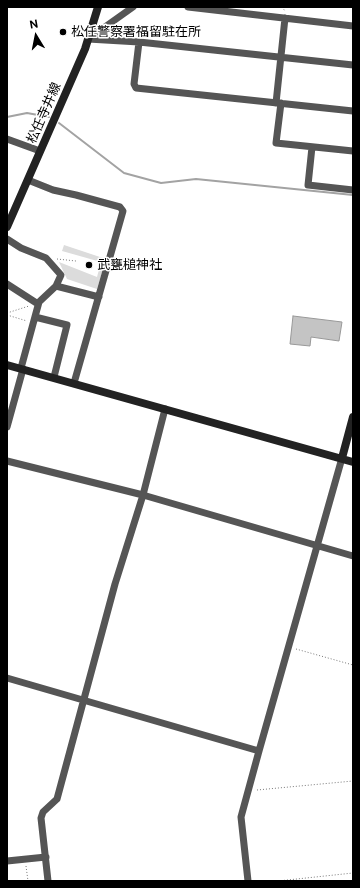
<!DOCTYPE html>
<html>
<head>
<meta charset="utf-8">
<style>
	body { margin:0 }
	#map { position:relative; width:360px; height:888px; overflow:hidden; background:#fff; font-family:"Public Sans",sans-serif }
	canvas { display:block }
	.frame { position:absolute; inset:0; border:8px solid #000; pointer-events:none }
	.north { position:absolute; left:16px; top:16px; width:40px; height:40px; -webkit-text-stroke:3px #fff; paint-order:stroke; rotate:350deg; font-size:11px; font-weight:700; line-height:16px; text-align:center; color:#000 }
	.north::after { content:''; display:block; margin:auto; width:14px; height:18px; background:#000; clip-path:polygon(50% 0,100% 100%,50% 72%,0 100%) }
</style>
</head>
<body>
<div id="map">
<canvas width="360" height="888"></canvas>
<div class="frame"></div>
<div class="north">N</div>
</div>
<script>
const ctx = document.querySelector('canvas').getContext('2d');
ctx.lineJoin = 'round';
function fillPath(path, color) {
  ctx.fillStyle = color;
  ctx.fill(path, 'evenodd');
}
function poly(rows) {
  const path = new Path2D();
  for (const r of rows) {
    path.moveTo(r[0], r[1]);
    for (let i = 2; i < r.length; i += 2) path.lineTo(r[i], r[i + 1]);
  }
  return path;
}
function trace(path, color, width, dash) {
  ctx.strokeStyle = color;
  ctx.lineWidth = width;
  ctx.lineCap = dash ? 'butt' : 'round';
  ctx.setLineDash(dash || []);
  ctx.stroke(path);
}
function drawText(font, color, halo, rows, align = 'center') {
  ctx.font = font + ' "Public Sans","Noto Sans JP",sans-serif';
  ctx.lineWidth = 3;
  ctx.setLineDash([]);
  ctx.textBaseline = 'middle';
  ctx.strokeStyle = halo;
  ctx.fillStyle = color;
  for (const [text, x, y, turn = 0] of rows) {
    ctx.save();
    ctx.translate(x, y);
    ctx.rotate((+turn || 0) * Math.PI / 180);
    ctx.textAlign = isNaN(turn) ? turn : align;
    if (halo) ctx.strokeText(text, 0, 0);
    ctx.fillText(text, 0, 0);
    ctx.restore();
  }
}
fillPath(poly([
	[64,245,106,259,97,289,67,279,59,262,97,277,101,262,62,251]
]), '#dcdcdc');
trace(poly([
	[7,117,27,113,49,117],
	[59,123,124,173,161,183,196,179,353,195]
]), '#a3a3a3', 2);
const building = poly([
	[293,316,342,322,339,341,311,337,310,346,290,344,293,316]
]);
fillPath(building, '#c4c4c4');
trace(building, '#999', 1);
trace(poly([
	[282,7,285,11],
	[57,259,76,261],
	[7,313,29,306],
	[7,315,27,321],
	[296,649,353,665],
	[257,790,353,781],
	[26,866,28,881],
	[278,881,353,873]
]), '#777', 1, [1, 2]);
trace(poly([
	[188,7,353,26],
	[88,39,139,42,353,65],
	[88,39,133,7],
	[139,42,134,84,136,88,353,111],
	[276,103,285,18],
	[281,103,276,143,353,151],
	[7,139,40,151],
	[312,147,308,185,353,190],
	[28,180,53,190,76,195,120,207,123,211,74,383],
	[7,239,21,248,46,258,61,275,56,286,39,302,21,368],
	[7,284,38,304],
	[56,286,99,297],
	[35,317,67,325,54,377],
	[7,427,23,369],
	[7,461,143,495,353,556],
	[7,678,259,751],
	[7,861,46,857],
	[48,881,41,818,43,812,57,799,115,584,143,495,165,409],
	[248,881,241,817,259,751,342,458]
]), '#555', 7);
trace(poly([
	[7,227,85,49,98,7],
	[7,365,353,462],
	[342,458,353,417]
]), '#222', 8);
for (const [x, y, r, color] of [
	[63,32,4,"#000"],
	[89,265,4,"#000"]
]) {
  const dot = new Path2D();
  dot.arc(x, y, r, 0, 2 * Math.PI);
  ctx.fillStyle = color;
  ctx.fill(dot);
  trace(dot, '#fff', 1.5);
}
drawText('13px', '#000', '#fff', [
	["松任警察署福留駐在所",71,32],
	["武甕槌神社",97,265]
], 'left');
drawText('13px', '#000', '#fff', [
	["松任寺井線",44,113,-66]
]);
</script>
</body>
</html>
